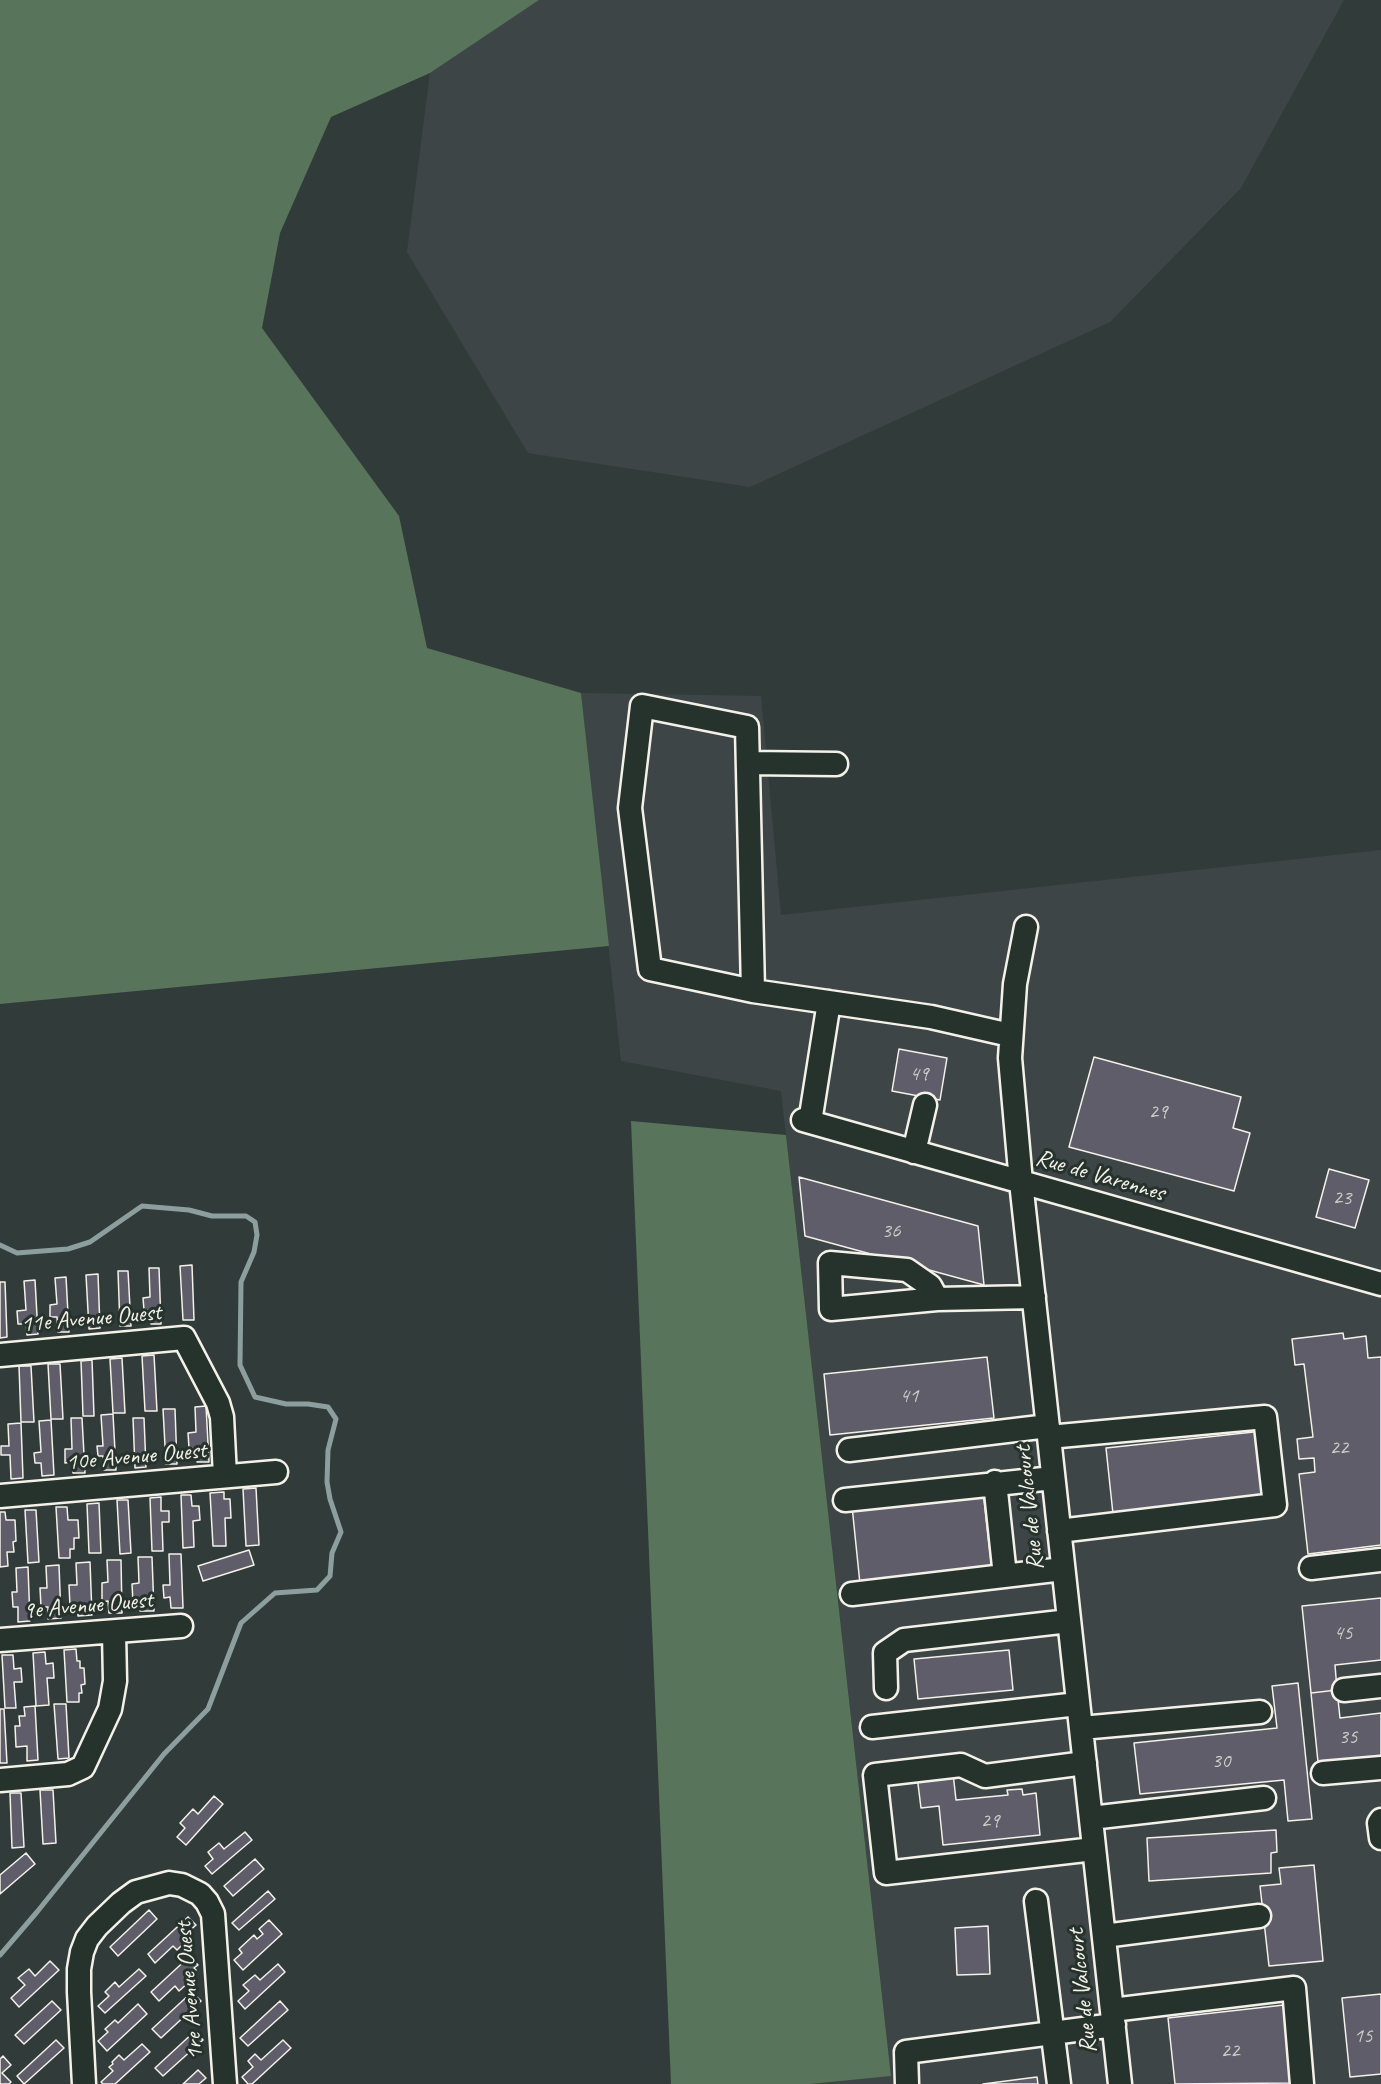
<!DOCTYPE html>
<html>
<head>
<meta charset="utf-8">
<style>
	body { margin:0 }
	canvas { display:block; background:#313b39 }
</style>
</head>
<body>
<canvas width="1381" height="2084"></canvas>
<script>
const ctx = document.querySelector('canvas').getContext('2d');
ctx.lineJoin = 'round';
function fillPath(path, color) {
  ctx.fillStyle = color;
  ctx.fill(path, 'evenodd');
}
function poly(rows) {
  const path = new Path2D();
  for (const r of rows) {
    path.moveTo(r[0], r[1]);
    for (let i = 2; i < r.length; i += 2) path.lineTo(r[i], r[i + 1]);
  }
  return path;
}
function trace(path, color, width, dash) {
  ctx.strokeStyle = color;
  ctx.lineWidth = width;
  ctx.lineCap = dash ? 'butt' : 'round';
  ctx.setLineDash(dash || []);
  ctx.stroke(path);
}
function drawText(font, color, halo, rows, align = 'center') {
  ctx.font = font + ' Caveat,sans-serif';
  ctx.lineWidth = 6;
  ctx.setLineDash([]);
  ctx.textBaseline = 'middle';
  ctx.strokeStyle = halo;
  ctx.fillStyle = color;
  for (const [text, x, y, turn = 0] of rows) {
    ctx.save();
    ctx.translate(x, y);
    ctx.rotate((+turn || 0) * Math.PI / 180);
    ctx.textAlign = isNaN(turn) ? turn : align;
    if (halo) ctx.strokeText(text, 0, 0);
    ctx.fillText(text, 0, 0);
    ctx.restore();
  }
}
fillPath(poly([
	[539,0,1344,0,1241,188,1110,322,750,487,528,453,407,252,430,73],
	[581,693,761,696,781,915,1381,850,1381,2084,810,2084,891,2075,781,1091,621,1061]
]), '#3e4547');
fillPath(poly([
	[0,0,539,0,430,73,331,117,280,233,262,328,399,516,427,648,581,693,609,946,0,1004],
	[631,1121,786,1135,891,2076,810,2084,671,2084]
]), '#58745b');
trace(poly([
	[0,1245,17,1253,68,1249,90,1242,142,1206,189,1210,212,1216,246,1216,255,1222,257,1235,254,1252,241,1282,240,1365,255,1397,286,1404,308,1404,328,1407,336,1419,328,1450,327,1482,330,1499,341,1532,332,1553,330,1576,317,1590,275,1593,241,1623,208,1709,164,1754,37,1912,0,1955]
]), '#8c9e9e', 5);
const building = poly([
	[899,1049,947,1058,940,1100,892,1091,899,1049],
	[1094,1057,1241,1097,1233,1128,1250,1133,1234,1191,1069,1147,1094,1057],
	[1329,1169,1369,1180,1355,1228,1316,1217,1329,1169],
	[799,1177,978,1226,984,1285,805,1236,799,1177],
	[192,1265,194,1320,183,1320,180,1266,192,1265],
	[149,1268,159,1268,161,1324,151,1324,151,1310,144,1310,143,1298,150,1297,149,1268],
	[118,1271,128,1271,131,1326,120,1326,118,1271],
	[98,1274,100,1328,89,1329,86,1275,98,1274],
	[66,1277,69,1332,58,1332,57,1317,50,1317,50,1305,57,1304,55,1278,66,1277],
	[35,1280,38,1334,27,1335,26,1324,18,1324,17,1311,26,1310,24,1281,35,1280],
	[0,1282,5,1282,7,1337,0,1338,0,1282],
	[1343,1333,1344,1339,1366,1336,1368,1358,1381,1357,1381,1545,1308,1554,1299,1474,1315,1472,1314,1458,1299,1459,1297,1439,1313,1437,1304,1364,1295,1365,1292,1339,1343,1333],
	[154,1355,157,1411,145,1411,142,1356,154,1355],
	[987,1357,994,1418,830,1435,824,1374,987,1357],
	[122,1358,125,1413,113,1413,110,1359,122,1358],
	[92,1360,94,1416,83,1416,81,1361,92,1360],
	[48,1364,60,1364,63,1419,51,1419,48,1364],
	[19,1366,31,1366,34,1422,21,1422,19,1366],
	[206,1406,209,1462,197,1462,197,1448,189,1448,188,1433,196,1432,195,1407,206,1406],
	[163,1409,175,1409,177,1464,166,1464,163,1409],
	[113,1414,116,1470,104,1470,103,1456,98,1456,97,1446,103,1446,101,1415,113,1414],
	[71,1418,82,1418,85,1473,73,1473,73,1462,65,1463,65,1449,72,1449,71,1418],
	[133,1418,144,1418,146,1467,135,1468,133,1418],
	[51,1420,54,1475,42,1476,41,1463,35,1463,34,1453,41,1452,39,1421,51,1420],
	[21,1423,23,1478,11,1479,10,1455,1,1455,1,1446,9,1446,8,1424,21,1423],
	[1263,1431,1270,1497,1113,1514,1106,1448,1263,1431],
	[256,1488,259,1545,246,1546,243,1489,256,1488],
	[983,1491,992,1570,860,1584,852,1506,983,1491],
	[224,1492,224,1499,230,1499,231,1518,225,1518,226,1546,213,1546,210,1493,224,1492],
	[181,1495,191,1495,192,1506,199,1506,200,1520,193,1521,194,1547,183,1548,181,1495],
	[161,1497,161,1511,169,1511,169,1522,162,1522,163,1551,152,1551,150,1498,161,1497],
	[117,1500,128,1500,131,1553,120,1554,117,1500],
	[99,1503,101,1553,89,1553,87,1504,99,1503],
	[56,1507,67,1507,68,1520,78,1520,79,1538,74,1538,74,1549,70,1549,70,1558,59,1558,56,1507],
	[25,1510,36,1510,39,1562,28,1563,25,1510],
	[0,1512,5,1512,6,1520,15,1520,16,1541,13,1542,14,1552,7,1552,8,1566,0,1567,0,1512],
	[249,1550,254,1565,203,1581,198,1566,249,1550],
	[169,1554,181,1554,183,1608,171,1608,170,1597,164,1598,163,1585,170,1585,169,1554],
	[138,1557,152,1557,154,1611,140,1611,140,1603,133,1603,132,1584,139,1583,138,1557],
	[107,1560,121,1560,122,1613,109,1613,108,1601,102,1602,102,1583,108,1582,107,1560],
	[90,1562,92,1615,78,1616,78,1606,70,1606,69,1585,77,1585,76,1563,90,1562],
	[59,1565,61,1618,48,1619,48,1607,41,1607,40,1588,47,1588,46,1566,59,1565],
	[28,1567,30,1621,18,1622,18,1607,13,1607,12,1592,17,1592,16,1568,28,1567],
	[1381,1598,1381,1660,1335,1665,1337,1690,1311,1693,1302,1606,1381,1598],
	[76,1649,77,1661,80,1661,80,1668,84,1668,85,1684,81,1685,82,1693,79,1693,79,1702,67,1702,64,1650,76,1649],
	[1009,1650,1013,1690,918,1699,914,1659,1009,1650],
	[45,1652,46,1664,53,1663,54,1678,47,1678,49,1705,36,1706,33,1653,45,1652],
	[2,1655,13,1655,14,1669,21,1668,22,1682,14,1682,16,1708,5,1708,2,1655],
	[1298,1683,1312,1819,1288,1821,1284,1780,1140,1794,1134,1743,1277,1728,1272,1686,1298,1683],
	[1337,1690,1340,1718,1381,1713,1381,1756,1318,1762,1311,1693,1337,1690],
	[54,1704,66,1704,69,1758,58,1759,54,1704],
	[35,1706,38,1760,27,1761,27,1746,16,1747,15,1726,20,1726,19,1716,25,1716,24,1707,35,1706],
	[0,1709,4,1709,7,1763,0,1763,0,1709],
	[953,1773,956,1800,1008,1795,1007,1790,1022,1789,1023,1795,1036,1793,1040,1835,943,1845,939,1806,921,1808,917,1776,953,1773],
	[40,1790,53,1790,56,1843,43,1844,40,1790],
	[10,1793,21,1793,24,1847,12,1848,10,1793],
	[214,1796,223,1804,186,1845,177,1837,185,1828,180,1823,193,1809,198,1814,214,1796],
	[1276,1830,1277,1852,1271,1853,1271,1873,1149,1881,1147,1838,1276,1830],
	[245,1832,252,1840,212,1874,205,1866,213,1859,208,1852,219,1843,224,1849,245,1832],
	[26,1853,35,1864,0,1894,0,1875,26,1853],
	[255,1859,264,1869,233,1896,224,1886,255,1859],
	[1314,1865,1323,1961,1269,1966,1260,1886,1281,1884,1279,1868,1314,1865],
	[268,1891,275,1899,239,1930,232,1923,268,1891],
	[149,1910,157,1919,118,1956,110,1947,149,1910],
	[188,1917,196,1925,185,1935,188,1939,177,1950,173,1946,155,1963,148,1954,188,1917],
	[269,1920,282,1934,243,1970,234,1960,242,1953,239,1949,254,1935,257,1939,263,1934,259,1929,269,1920],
	[988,1926,990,1974,957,1975,955,1928,988,1926],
	[190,1956,198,1965,194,1968,196,1970,187,1979,189,1982,179,1991,175,1986,159,2001,151,1992,190,1956],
	[50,1961,59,1970,19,2007,11,1998,25,1985,18,1978,29,1969,35,1976,50,1961],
	[278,1964,285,1972,245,2009,238,2001,249,1991,243,1985,255,1975,260,1980,278,1964],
	[139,1969,146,1976,105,2013,98,2006,109,1996,105,1992,115,1982,119,1987,139,1969],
	[192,1992,201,2001,161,2038,152,2029,192,1992],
	[1381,1994,1381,2074,1350,2077,1342,1998,1381,1994],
	[52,2001,61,2010,24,2044,15,2035,52,2001],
	[280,2001,288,2010,248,2046,240,2038,280,2001],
	[138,2004,147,2014,107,2051,98,2041,108,2032,105,2029,115,2020,118,2023,138,2004],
	[1284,2005,1293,2083,1175,2084,1168,2018,1284,2005],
	[195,2031,203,2040,163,2076,155,2068,195,2031],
	[56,2040,64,2048,24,2084,17,2076,56,2040],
	[283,2040,291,2048,252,2084,248,2084,242,2077,253,2067,248,2061,255,2054,261,2060,283,2040],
	[142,2044,150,2052,115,2084,103,2084,101,2082,113,2071,109,2067,113,2064,112,2062,119,2055,124,2060,142,2044],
	[3,2056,11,2065,2,2073,11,2082,9,2084,0,2084,0,2059,3,2056],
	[198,2070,206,2078,199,2084,183,2084,198,2070],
	[1037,2077,1038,2084,983,2084,1029,2078,1037,2077]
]);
fillPath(building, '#5e5d69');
trace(building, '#f4f1e8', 1.5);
const minor = poly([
	[748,763,836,764],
	[1026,927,1015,984,1010,1058,1021,1182,1120,2084],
	[753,991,747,727,642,706,630,808,650,969,753,991,931,1017,1010,1035],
	[803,1120,1381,1284],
	[810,1122,829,1002],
	[914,1152,925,1105],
	[937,1299,930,1286,907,1270,830,1263,831,1309,937,1299,1034,1297],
	[0,1355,184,1338,218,1403,222,1417,225,1476],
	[1049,1437,1265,1417,1275,1505,1059,1531],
	[849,1450,1048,1426],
	[995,1482,1005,1576],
	[0,1496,276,1472],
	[845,1500,1053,1478],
	[1311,1568,1381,1560],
	[852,1594,1063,1569],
	[0,1640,181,1626],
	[886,1688,885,1653,904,1640,1069,1621],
	[1344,1690,1381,1686],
	[872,1727,1078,1704],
	[1081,1728,1260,1712],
	[1085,1763,985,1776,961,1765,875,1775,886,1873,1094,1849],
	[1323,1773,1381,1768],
	[0,1780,68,1774,83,1767,110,1709,115,1681,114,1632],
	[1091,1818,1264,1798],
	[1381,1820,1379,1823,1381,1838],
	[1036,1901,1059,2084],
	[1104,1936,1259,1916],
	[1112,2010,1294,1988,1302,2084],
	[84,2084,79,1992,79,1969,82,1952,87,1939,97,1926,121,1903,136,1892,169,1883,182,1885,200,1894,207,1902,213,1914,225,2084],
	[907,2084,906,2052,1114,2025]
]);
trace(minor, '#f4f1e8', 27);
trace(minor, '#26332d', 22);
drawText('21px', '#ceccc8', null, [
	["49",919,1074],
	["29",1158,1112],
	["23",1342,1198],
	["36",891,1231],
	["41",909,1396],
	["22",1339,1448],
	["45",1343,1633],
	["35",1348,1737],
	["30",1221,1761],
	["29",990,1821],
	["15",1363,2036],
	["22",1230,2051]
]);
drawText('24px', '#f4f1e8', '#26332d', [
	["Rue de Varennes",1100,1176,16],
	["11e Avenue Ouest",91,1319,-5],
	["10e Avenue Ouest",136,1457,-5],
	["Rue de Valcourt",1030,1508,-96],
	["9e Avenue Ouest",88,1606,-5],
	["1re Avenue Ouest",190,1991,-95],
	["Rue de Valcourt",1083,1991,-96]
]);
</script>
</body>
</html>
